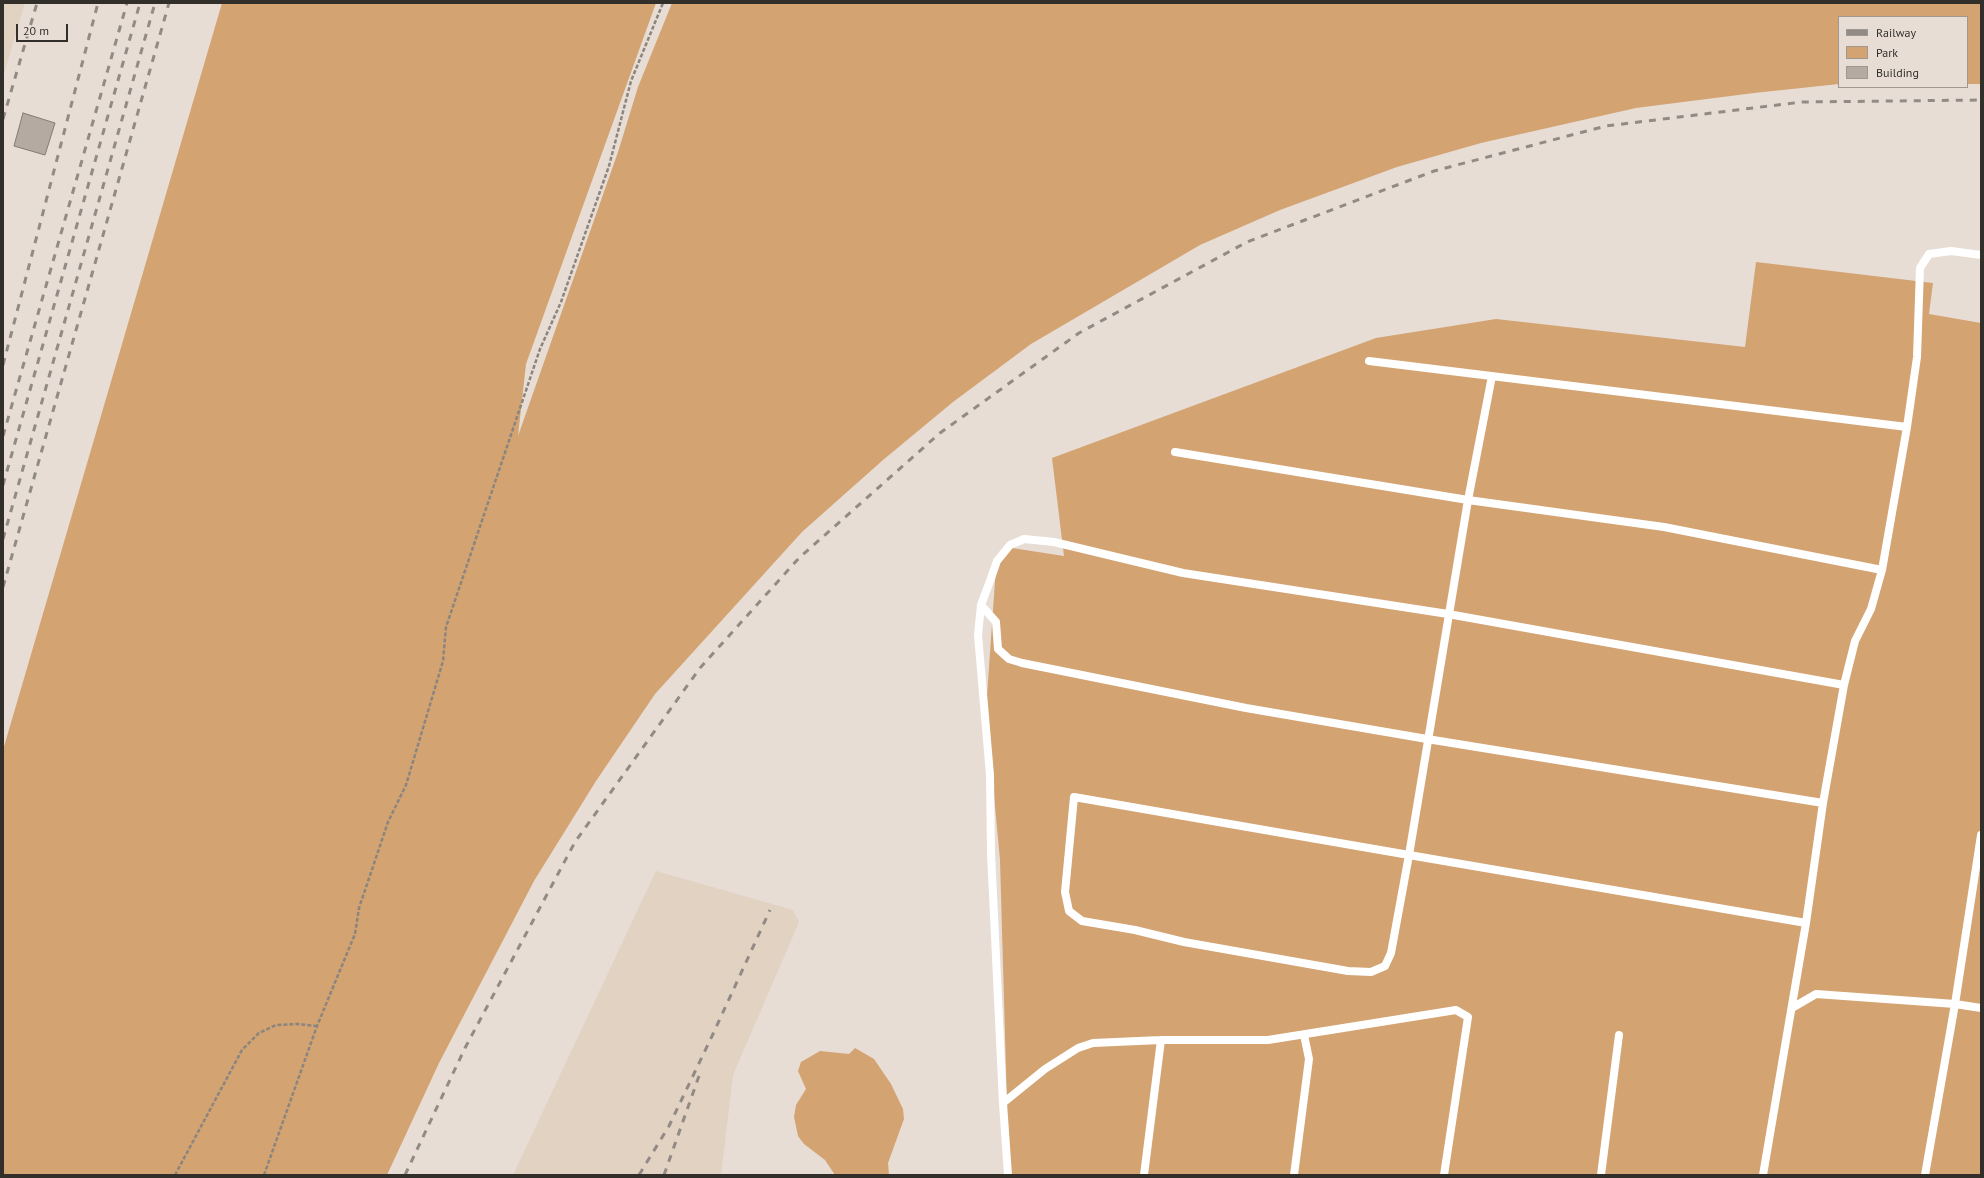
<!DOCTYPE html>
<html>
<head>
<meta charset="utf-8">
<style>
	body { margin:0 }
	#map { position:relative; width:1984px; height:1178px; overflow:hidden; background:#e7ddd4; font-family:"PT Sans",sans-serif }
	canvas { display:block }
	.frame { position:absolute; inset:0; border:4px solid #322f2b; pointer-events:none }
	.legend { position:absolute; left:1838px; top:16px; width:130px; height:72px; box-sizing:border-box; background:#e7ddd4; border:1px solid #9f9790; margin:0; padding:5px 7px; list-style:none; font-size:12px; color:#322f2b }
	.legend li { display:flex; align-items:center; gap:8px; height:20px }
	.legend b { width:20px; border:1px solid #9f9790 }
	.scale { position:absolute; left:16px; top:24px; width:52px; height:18px; box-sizing:border-box; border:2px solid #322f2b; border-top:0; padding-left:5px; font-size:12px; line-height:14px; white-space:nowrap; color:#322f2b; -webkit-text-stroke:3px #e7ddd4; paint-order:stroke }
</style>
</head>
<body>
<div id="map">
<canvas width="1984" height="1178"></canvas>
<div class="frame"></div>
<ul class="legend">
<li><b style="height:5px;background:#928b85"></b>Railway</li>
<li><b style="height:11px;background:#d3a372"></b>Park</li>
<li><b style="height:11px;background:#b4aaa1"></b>Building</li>
</ul>
<div class="scale">20 m</div>
</div>
<script>
const ctx = document.querySelector('canvas').getContext('2d');
ctx.lineJoin = 'round';
function fillPath(path, color) {
  ctx.fillStyle = color;
  ctx.fill(path, 'evenodd');
}
function poly(rows) {
  const path = new Path2D();
  for (const r of rows) {
    path.moveTo(r[0], r[1]);
    for (let i = 2; i < r.length; i += 2) path.lineTo(r[i], r[i + 1]);
  }
  return path;
}
function trace(path, color, width, dash) {
  ctx.strokeStyle = color;
  ctx.lineWidth = width;
  ctx.lineCap = dash ? 'butt' : 'round';
  ctx.setLineDash(dash || []);
  ctx.stroke(path);
}
fillPath(poly([
	[3,3,25,3,3,77],
	[656,871,793,910,799,922,733,1075,721,1175,513,1175]
]), '#e1d2c2');
fillPath(poly([
	[222,3,656,3,526,364,518,436,618,152,638,87,672,3,1981,3,1981,84,1967,84,1967,17,1839,17,1839,84,1754,93,1636,108,1481,143,1397,167,1280,210,1200,245,1031,344,953,402,883,460,802,532,655,694,596,781,534,881,439,1063,387,1175,3,1175,3,750],
	[1756,262,1933,283,1929,314,1981,323,1981,1175,1007,1175,1007,1105,1000,860,986,710,996,567,1012,548,1064,556,1052,458,1376,338,1496,319,1745,347],
	[855,1048,874,1059,891,1084,903,1109,904,1119,888,1163,889,1175,835,1175,825,1160,804,1144,798,1136,794,1117,796,1105,806,1089,798,1071,801,1062,820,1051,849,1054]
]), '#d3a372');
const building = poly([
	[23,113,55,123,45,155,14,146,23,113]
]);
fillPath(building, '#b4aaa1');
trace(building, '#837a72', 1);
trace(poly([
	[175,1175,242,1050,259,1033,276,1025,297,1024,317,1026],
	[264,1175,317,1026,355,934,359,908,388,822,406,785,443,661,446,627,540,349,561,302,609,166,631,81,663,3]
]), '#8c857f', 2.5, [4, 2]);
trace(poly([
	[1369,361,1907,427],
	[1492,376,1468,500,1409,855,1391,953,1385,966,1371,972,1348,971,1184,942,1135,930,1082,921,1069,911,1065,892,1074,797,1409,855,1806,923],
	[1175,452,1468,500,1664,527,1882,570],
	[981,605,996,622,998,649,1009,659,1022,663,1246,708,1427,739,1823,803],
	[1792,1008,1816,994,1955,1004,1981,1008],
	[1003,1103,1045,1069,1078,1048,1093,1043,1161,1040,1268,1040,1456,1010,1468,1017,1444,1175],
	[1008,1175,1003,1103,991,853,990,775,978,635,981,605,990,581,997,561,1010,545,1024,539,1054,542,1183,573,1448,614,1844,685],
	[1144,1175,1161,1040],
	[1294,1175,1309,1059,1304,1035],
	[1601,1175,1619,1035],
	[1763,1175,1806,923,1823,803,1844,685,1855,641,1871,609,1882,570,1907,427,1917,357,1920,268,1929,254,1951,251,1981,255],
	[1925,1175,1955,1004,1981,835]
]), '#fff', 8);
trace(poly([
	[3,119,37,3],
	[3,365,98,3],
	[3,436,127,3],
	[3,485,140,3],
	[3,539,155,3],
	[3,587,169,3],
	[405,1175,465,1048,575,842,700,668,799,558,940,433,1079,333,1247,242,1434,171,1606,126,1802,102,1981,100],
	[639,1175,669,1126,713,1034,770,910],
	[664,1175,699,1076]
]), '#928b85', 3, [7, 7]);
</script>
</body>
</html>
